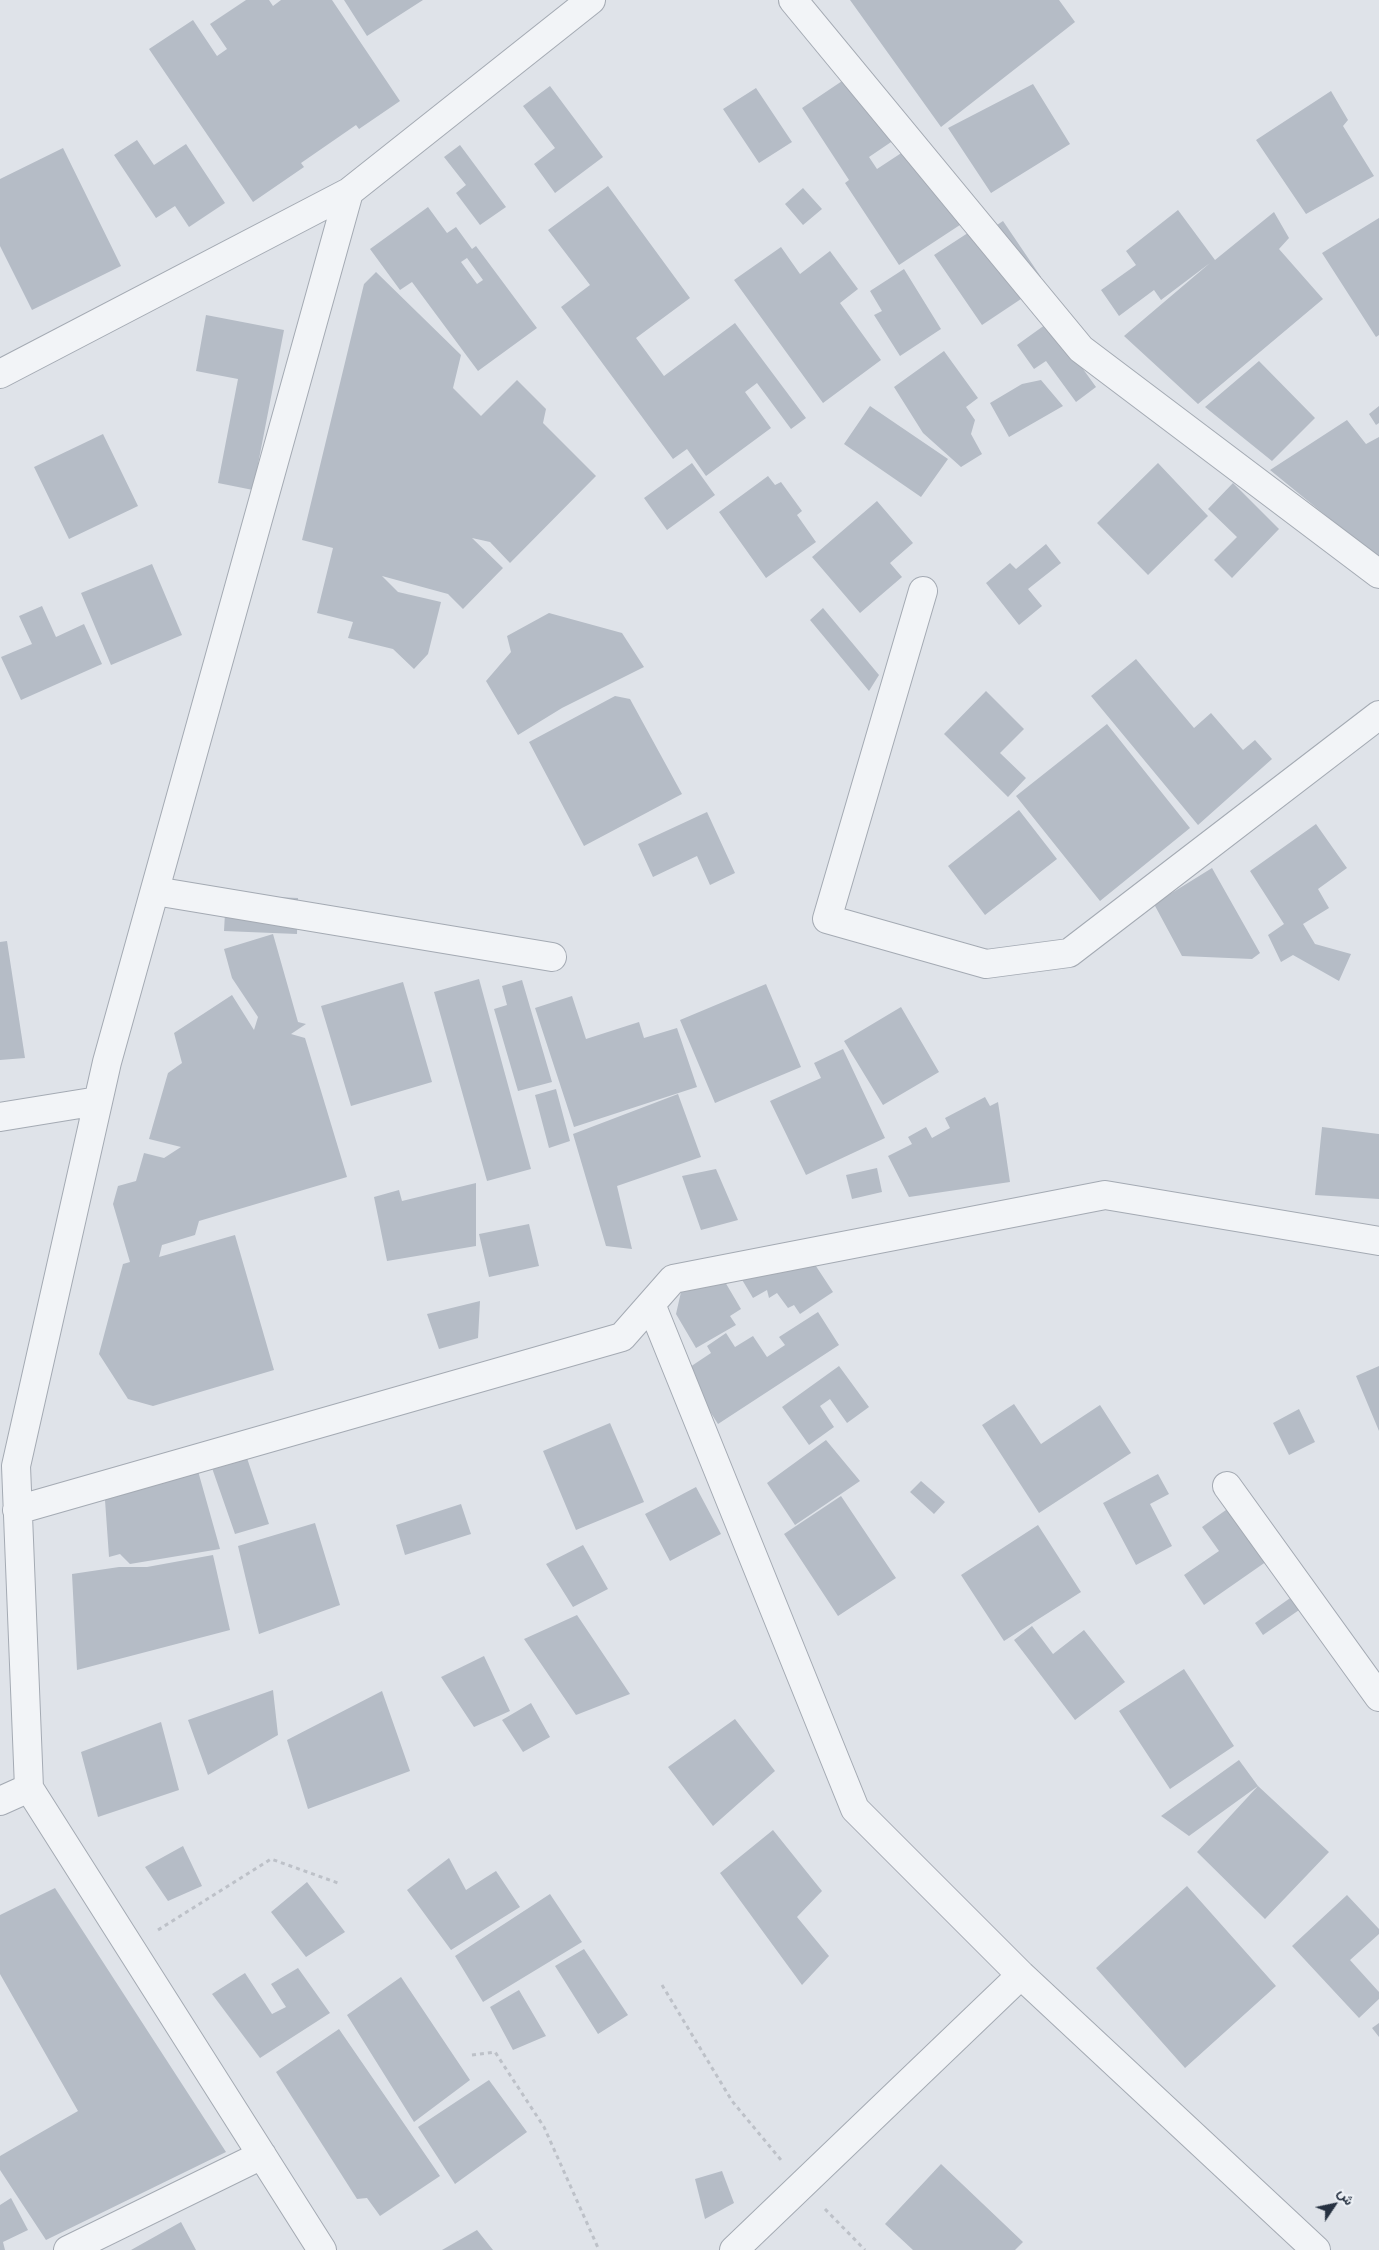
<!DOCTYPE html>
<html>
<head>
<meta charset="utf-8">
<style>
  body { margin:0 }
  #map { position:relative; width:1379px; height:2250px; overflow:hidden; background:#dfe3e9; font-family:"Open Sans",Vazirmatn,sans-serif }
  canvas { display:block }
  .north { position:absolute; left:1309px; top:2180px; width:50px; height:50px; -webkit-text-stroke:4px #eef2f7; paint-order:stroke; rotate:56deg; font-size:14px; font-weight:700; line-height:20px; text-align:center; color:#263141 }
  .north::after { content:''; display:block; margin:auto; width:18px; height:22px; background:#263141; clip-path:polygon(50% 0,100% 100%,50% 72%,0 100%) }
</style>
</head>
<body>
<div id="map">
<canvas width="1379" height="2250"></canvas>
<div class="north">ش</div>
</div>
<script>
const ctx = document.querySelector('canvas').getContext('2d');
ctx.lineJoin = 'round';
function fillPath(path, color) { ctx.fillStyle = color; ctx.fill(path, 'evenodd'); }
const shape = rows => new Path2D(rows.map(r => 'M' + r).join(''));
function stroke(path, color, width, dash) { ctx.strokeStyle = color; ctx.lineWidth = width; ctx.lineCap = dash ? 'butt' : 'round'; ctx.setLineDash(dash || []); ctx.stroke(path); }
fillPath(shape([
  [246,0,269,0,273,6,281,0,332,0,400,101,359,129,356,125,301,163,304,167,253,202,149,49,193,20,217,56,227,49,210,24],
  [344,0,423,0,367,36],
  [850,0,1059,0,1075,22,941,127],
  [854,73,897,138,869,157,877,169,915,144,966,221,899,265,845,183,849,180,802,108],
  [1033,84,1070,144,991,193,948,128],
  [550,86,603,157,555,193,534,164,555,148,523,106],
  [756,88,792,142,759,163,723,109],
  [1331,91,1348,120,1343,126,1374,176,1306,214,1256,140],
  [137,140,154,165,186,144,225,203,189,227,175,206,156,218,114,155],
  [460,145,506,207,480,225,456,193,466,185,444,157],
  [63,148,121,266,32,310,0,246,0,179],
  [608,186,690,298,636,338,664,376,735,323,806,418,791,429,757,383,745,392,771,428,706,476,687,449,673,459,561,307,590,285,548,230],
  [803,188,822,209,803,225,785,204],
  [428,207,447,233,456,227,472,249,476,246,537,328,478,371,412,282,400,290,370,249],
  [467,258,483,280,477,284,461,262],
  [1178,210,1215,260,1274,212,1289,238,1279,249,1323,299,1198,404,1124,336,1210,263,1161,300,1154,290,1119,316,1101,290,1136,265,1126,251],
  [1379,218,1379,335,1376,337,1322,253],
  [1003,221,1041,277,1020,291,1024,297,982,325,934,255,974,229,979,237],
  [781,247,800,274,830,251,858,289,840,303,881,360,823,403,734,280],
  [904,269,941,329,900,356,874,315,882,311,870,291],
  [376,272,461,355,453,388,481,416,517,380,546,409,543,423,596,476,510,563,490,542,472,538,503,568,463,609,448,594,382,576,398,592,441,602,428,654,414,669,393,649,348,638,353,622,317,613,333,548,302,540,364,284],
  [206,315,284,330,253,490,218,483,238,379,196,371],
  [1049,322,1096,387,1076,402,1046,361,1034,369,1017,345],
  [944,351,978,398,966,407,975,420,971,434,982,454,961,467,923,433,894,387],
  [1259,361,1315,418,1272,461,1205,407],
  [1041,380,1063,406,1009,437,990,403,1022,384],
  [870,406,948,459,921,497,844,444],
  [1379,406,1379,423,1376,425,1369,414],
  [1347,420,1366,444,1379,437,1379,559,1270,470],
  [103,434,138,506,69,539,34,467],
  [692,463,715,495,667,530,644,498],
  [1158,463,1208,516,1148,575,1097,523],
  [768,476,775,485,781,482,802,511,797,515,816,542,766,578,719,512],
  [1233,483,1279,529,1232,578,1214,560,1237,537,1208,509],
  [877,501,913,543,890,563,902,577,860,613,812,557],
  [1046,544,1061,563,1028,589,1042,606,1019,625,986,583,1010,563,1016,569],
  [152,564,182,635,111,665,81,593],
  [42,606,56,637,84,624,102,664,21,700,1,657,32,644,19,616],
  [823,608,879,675,869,691,810,620],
  [549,613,622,633,644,667,562,708,518,735,486,681,511,652,507,636],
  [1136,659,1194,728,1211,713,1243,750,1255,740,1272,759,1198,825,1091,696],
  [986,691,1024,729,1000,753,1026,778,1008,797,944,734],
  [615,696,630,699,682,794,584,846,529,742],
  [1107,724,1190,828,1100,901,1016,796],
  [1019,810,1057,859,985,915,948,866],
  [707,812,735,873,710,885,697,856,653,877,638,844],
  [1316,824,1347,868,1318,889,1329,908,1303,924,1315,944,1351,954,1339,981,1293,955,1281,962,1268,935,1284,924,1250,871],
  [1212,868,1260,953,1252,959,1182,956,1154,904],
  [226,895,298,898,297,934,224,931],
  [273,934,298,1022,306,1024,291,1034,305,1038,347,1177,199,1221,195,1235,162,1245,159,1257,235,1235,274,1370,153,1406,128,1399,99,1354,123,1264,130,1262,113,1204,118,1186,136,1181,144,1153,164,1158,181,1147,149,1139,168,1073,182,1063,174,1033,232,995,254,1030,258,1017,232,978,224,949],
  [7,941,25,1058,0,1060,0,942],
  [479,979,531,1169,487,1181,434,992],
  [522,980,552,1082,518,1091,494,1009,507,1005,502,986],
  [403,982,432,1082,351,1106,321,1006],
  [766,984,801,1067,715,1103,680,1020],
  [572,996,586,1039,639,1022,644,1038,677,1028,697,1087,574,1127,535,1008],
  [901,1007,939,1072,883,1105,844,1041],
  [843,1049,885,1138,806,1175,770,1101,821,1078,814,1063],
  [556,1089,570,1141,549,1148,535,1095],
  [678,1094,701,1157,617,1186,632,1249,606,1246,573,1134],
  [985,1097,990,1106,998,1102,1010,1182,909,1197,888,1156,912,1144,908,1137,926,1127,932,1138,950,1128,945,1118],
  [1322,1127,1379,1134,1379,1199,1315,1195],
  [877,1168,882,1192,852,1199,846,1175],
  [716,1169,738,1220,701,1230,682,1176],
  [476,1183,476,1246,387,1261,374,1197,399,1190,402,1201],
  [529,1224,539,1266,489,1277,479,1234],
  [810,1257,833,1292,800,1314,794,1305,788,1308,777,1293,769,1298,767,1290,753,1298,738,1273],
  [718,1270,741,1309,730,1316,736,1325,696,1348,676,1314,681,1292],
  [480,1301,478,1338,439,1349,427,1314],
  [818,1312,839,1345,718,1424,684,1371,711,1353,707,1346,726,1333,735,1347,753,1336,767,1357,785,1345,779,1337],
  [839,1366,869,1407,847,1423,830,1399,820,1406,834,1427,809,1445,782,1407],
  [1379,1366,1379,1431,1356,1376],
  [1014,1404,1041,1444,1100,1405,1131,1453,1039,1513,982,1425],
  [1299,1409,1315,1442,1289,1455,1273,1423],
  [610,1423,644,1502,576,1530,543,1451],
  [826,1440,860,1481,795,1525,767,1483],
  [247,1458,269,1524,235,1534,212,1468],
  [198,1471,220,1549,130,1564,120,1554,109,1557,105,1500],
  [1158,1474,1169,1494,1150,1504,1172,1546,1136,1565,1103,1503],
  [921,1481,945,1502,934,1514,910,1492],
  [696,1487,721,1534,670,1561,645,1514],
  [841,1496,896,1578,838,1616,784,1534],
  [461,1504,471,1534,405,1555,396,1525],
  [1233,1505,1270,1559,1204,1605,1184,1575,1219,1551,1202,1527],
  [315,1523,340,1605,259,1634,238,1546],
  [1038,1525,1081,1592,1004,1641,961,1575],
  [583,1545,608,1589,573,1607,546,1564],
  [213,1555,230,1630,77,1670,72,1574,119,1567,147,1567],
  [1293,1596,1302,1608,1263,1635,1255,1623],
  [577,1615,630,1694,576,1715,524,1639],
  [1032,1626,1053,1654,1084,1630,1125,1682,1075,1720,1014,1640],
  [484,1656,510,1711,474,1727,441,1677],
  [1184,1669,1234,1746,1170,1789,1119,1711],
  [273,1690,278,1735,208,1775,188,1720],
  [382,1691,410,1771,308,1809,287,1740],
  [531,1703,550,1737,523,1752,502,1720],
  [735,1719,775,1771,713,1826,668,1767],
  [161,1722,179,1790,98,1817,81,1752],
  [1239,1760,1258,1786,1189,1836,1161,1816],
  [1258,1786,1329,1852,1265,1919,1197,1852],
  [773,1830,822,1891,797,1917,829,1956,802,1985,720,1873],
  [183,1846,202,1886,168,1901,145,1867],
  [449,1858,466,1890,496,1871,520,1907,451,1950,407,1890],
  [307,1882,345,1932,306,1957,271,1912],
  [1187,1886,1276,1986,1185,2068,1096,1968],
  [55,1888,226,2152,46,2240,0,2170,0,2156,78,2111,0,1974,0,1915],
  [550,1894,582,1942,483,2002,455,1956],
  [1347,1895,1379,1929,1379,1934,1350,1960,1379,1992,1379,1999,1359,2018,1292,1946],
  [584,1949,628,2015,598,2034,555,1966],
  [298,1968,330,2013,260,2058,212,1994,245,1973,272,2014,286,2007,271,1984],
  [401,1977,470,2080,414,2122,347,2015],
  [519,1990,546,2036,513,2050,490,2007],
  [1379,2023,1379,2037,1372,2028],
  [339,2029,440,2176,380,2216,367,2198,357,2199,276,2072],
  [489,2080,527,2132,455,2184,418,2127],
  [941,2164,1023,2242,1015,2250,913,2250,885,2224],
  [722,2171,734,2203,705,2219,695,2179],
  [11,2198,28,2230,3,2242,5,2250,0,2250,0,2205],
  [181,2222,196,2250,131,2250],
  [477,2230,493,2250,442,2250]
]), '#b5bcc6');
const minor = shape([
  [793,0,1081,349,1379,574],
  [0,374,349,192],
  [923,591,827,919,986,964,1069,953,1379,715],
  [155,891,552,957],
  [0,1117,98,1101],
  [651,1304,855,1809,1021,1975,1316,2250],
  [1227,1486,1379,1697],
  [17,1510,622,1337,673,1279,1105,1195,1379,1241],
  [0,1801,29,1788],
  [68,2250,262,2155],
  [322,2250,29,1788,16,1466,107,1062,349,192,591,0],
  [734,2250,1021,1975]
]);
stroke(minor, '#a4aab3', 30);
stroke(shape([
  [158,1930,271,1859,338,1883],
  [662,1985,732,2101,781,2160],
  [472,2055,495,2052,544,2127,599,2250],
  [825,2209,865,2250]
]), '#bdc1c8', 3, [4, 4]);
stroke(minor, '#f2f4f7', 28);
</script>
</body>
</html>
